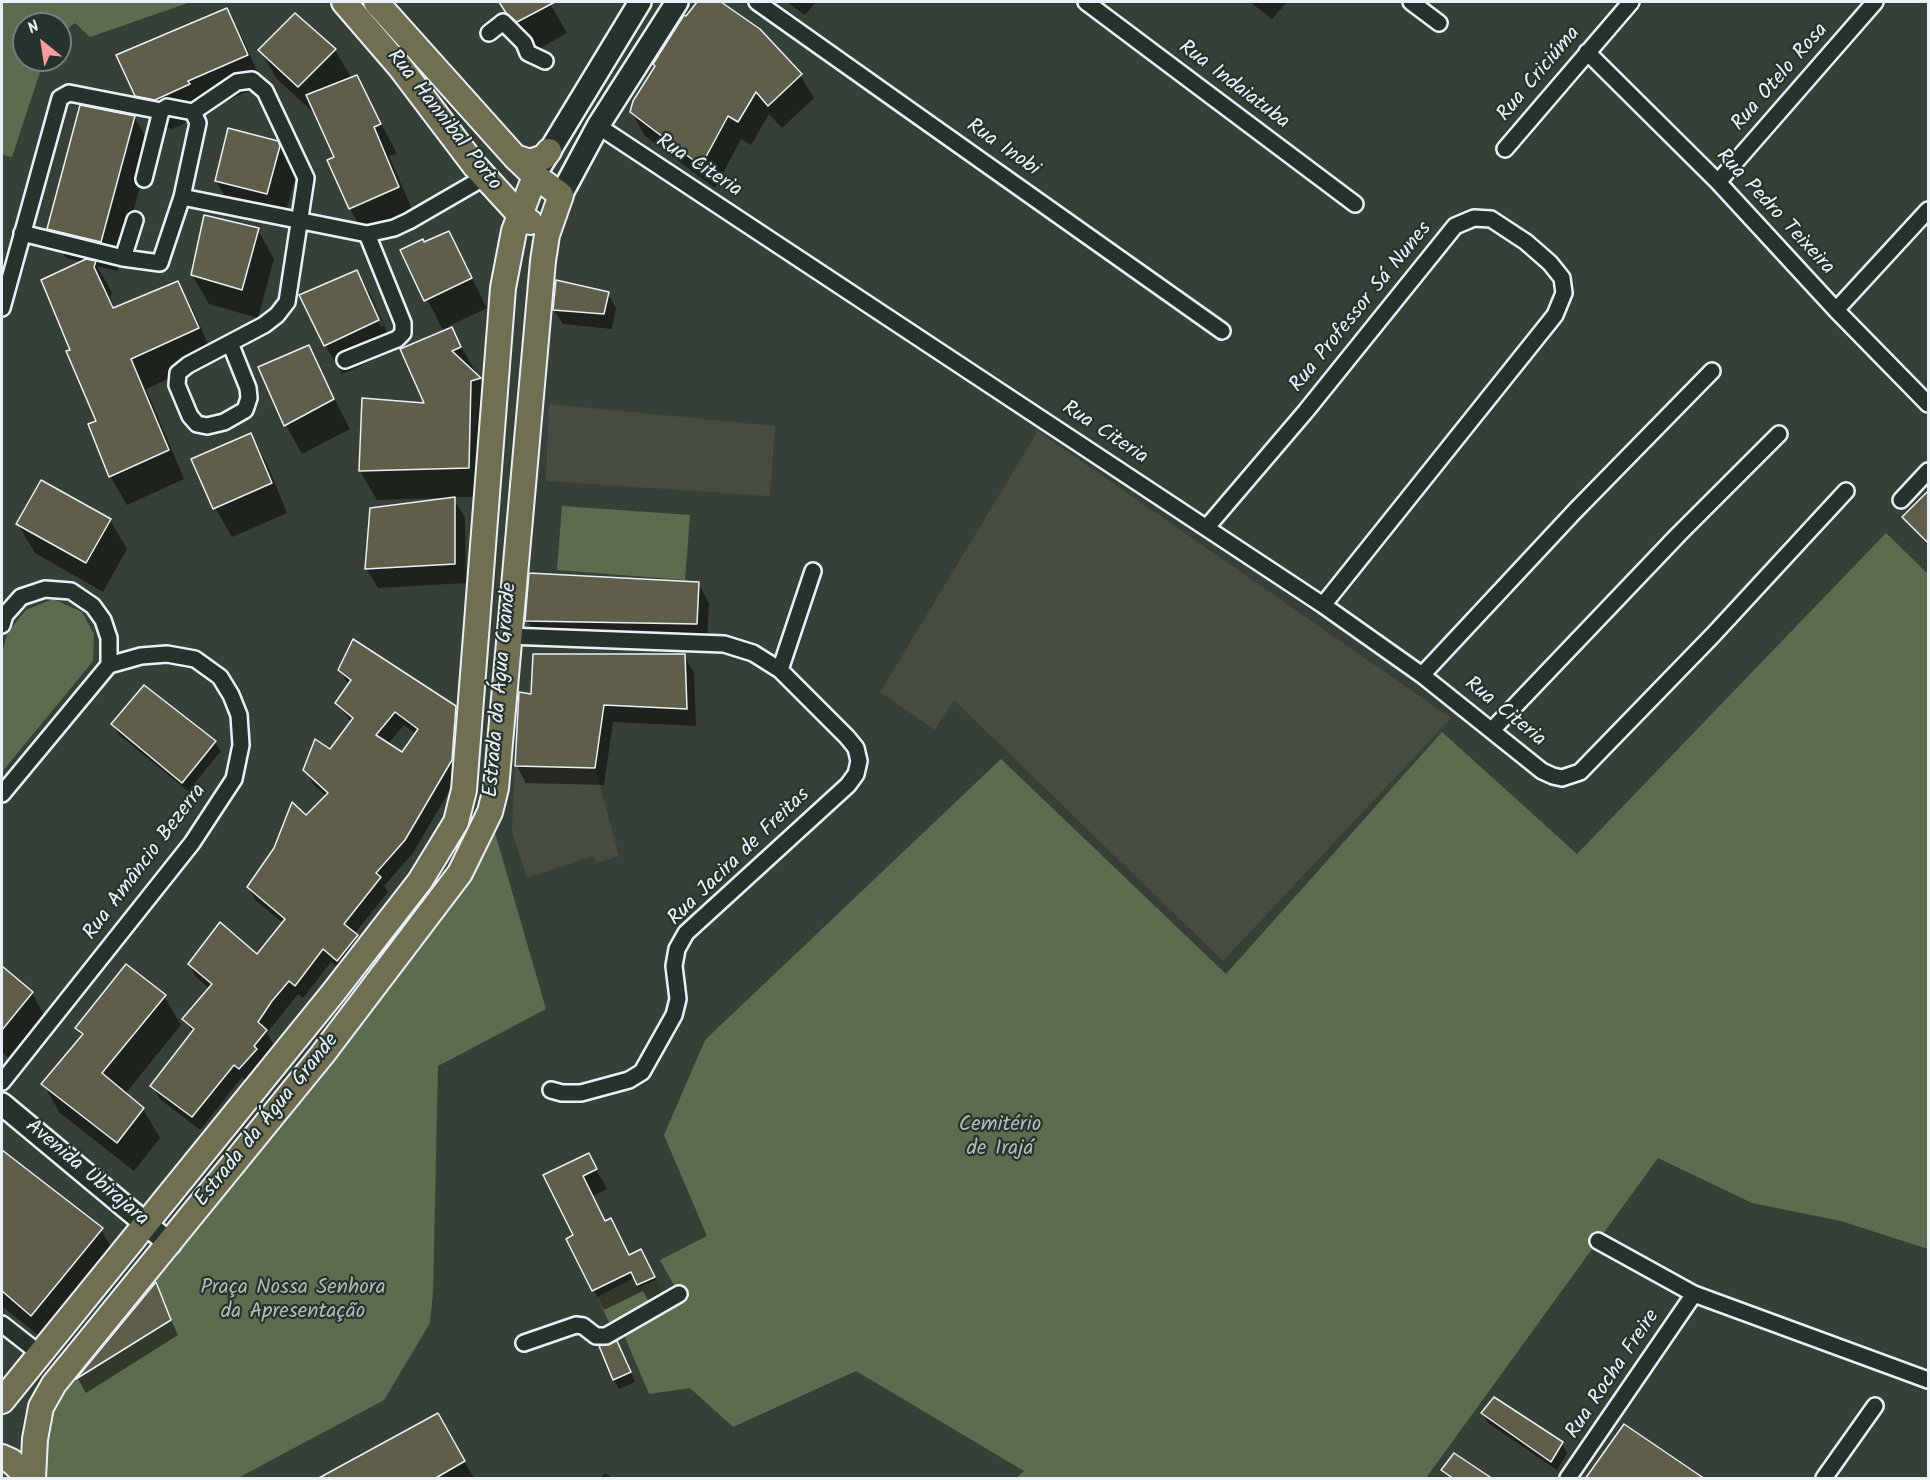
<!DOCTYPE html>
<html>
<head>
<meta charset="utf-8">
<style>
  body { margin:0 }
  #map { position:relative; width:1930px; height:1480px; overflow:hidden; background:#374036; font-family:Kalam,sans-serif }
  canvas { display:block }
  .frame { position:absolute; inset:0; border:3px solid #e8f1f8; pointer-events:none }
  .north { position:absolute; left:12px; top:12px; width:60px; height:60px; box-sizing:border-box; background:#26332d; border:2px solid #747f7e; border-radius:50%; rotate:330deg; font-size:16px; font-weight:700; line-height:24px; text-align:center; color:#e8f1f8 }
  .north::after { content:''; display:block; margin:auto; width:21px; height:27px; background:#ff9aa2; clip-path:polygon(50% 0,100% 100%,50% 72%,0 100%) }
</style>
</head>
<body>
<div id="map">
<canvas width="1930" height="1480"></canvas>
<div class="frame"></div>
<div class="north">N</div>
</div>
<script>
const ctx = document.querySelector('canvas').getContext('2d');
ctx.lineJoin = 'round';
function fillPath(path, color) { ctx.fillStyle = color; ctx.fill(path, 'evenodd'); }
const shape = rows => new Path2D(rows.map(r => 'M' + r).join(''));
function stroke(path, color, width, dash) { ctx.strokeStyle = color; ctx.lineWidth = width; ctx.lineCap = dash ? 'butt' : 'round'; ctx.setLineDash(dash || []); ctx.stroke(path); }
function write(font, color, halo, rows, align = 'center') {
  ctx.font = font + ' Kalam,sans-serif'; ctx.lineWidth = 4.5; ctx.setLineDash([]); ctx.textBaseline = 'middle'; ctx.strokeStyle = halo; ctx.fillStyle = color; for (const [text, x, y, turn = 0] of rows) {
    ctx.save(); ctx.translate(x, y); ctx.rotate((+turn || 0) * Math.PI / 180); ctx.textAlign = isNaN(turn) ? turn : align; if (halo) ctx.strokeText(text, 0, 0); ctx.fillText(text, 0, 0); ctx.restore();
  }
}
fillPath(shape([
  [549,404,775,426,770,496,546,481],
  [1038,431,1451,718,1223,961,954,700,935,730,880,692],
  [574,765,595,768,619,856,596,863,594,856,527,878,512,832,515,766,574,769]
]), '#464c40');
fillPath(shape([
  [2,2,191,2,90,37,75,23,60,33,60,24,24,24,24,60,44,60,12,157,2,155],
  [562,506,690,515,685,580,557,570],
  [1886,533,1928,574,1928,1249,1841,1221,1752,1203,1658,1158,1426,1478,1016,1478,1024,1471,856,1371,733,1427,690,1388,649,1394,622,1330,679,1294,660,1260,707,1236,664,1135,705,1040,1001,759,1226,974,1442,732,1577,854],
  [53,599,82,612,94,634,93,661,2,772,2,652,8,632,26,610],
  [491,819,546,1009,438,1066,433,1292,430,1323,384,1400,238,1478,46,1478,47,1402],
  [634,1278,637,1288,656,1280,665,1297,610,1324,597,1297]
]), '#5c6d4f');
fillPath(shape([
  [500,2,549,2,567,33,535,51,525,42],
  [699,2,718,2,759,31,800,75,814,98,782,128,769,114,751,145,741,139,715,188,645,136,631,112,686,18],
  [787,2,816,2,805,15],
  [1250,2,1287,2,1272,19],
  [226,9,243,39,263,85,204,110,205,113,173,129,154,125,137,95],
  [260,50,335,50,352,79,357,77,397,154,389,156,415,216,367,238,350,209,329,160,335,157,316,115,277,79],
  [134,117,151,146,117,271,97,266,112,292,110,297,115,309,178,283,194,312,214,358,146,389,184,479,127,505,110,476,90,425,98,421,72,351,83,262,66,258,49,229],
  [277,142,296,176,283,222,233,210,216,181],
  [258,230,274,259,258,318,209,304,192,275],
  [449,233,487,308,449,326,496,407,485,497,453,497,465,518,466,583,378,588,366,568,441,500,441,498,377,500,360,471,427,405,444,332,402,251],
  [357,271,373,300,395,350,342,374,325,345],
  [369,300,372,300,384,326,381,327],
  [608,294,616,308,612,329,563,324,554,310],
  [308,347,350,429,302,454,286,425],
  [250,435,267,464,287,513,232,537,215,508],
  [1928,493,1928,546,1904,517],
  [110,520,127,549,103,592,35,553,18,524],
  [698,583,709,603,707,643,538,640,527,620],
  [684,655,694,673,696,726,613,722,604,785,526,783,516,765,533,696],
  [339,670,455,707,463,721,459,774,413,853,384,886,388,892,354,934,364,950,345,973,331,962,303,998,298,994,267,1033,274,1045,261,1060,263,1063,247,1082,242,1077,200,1130,160,1099,152,1086,193,1033,184,1019,210,989,197,978,189,964,257,956,283,923,256,901,248,887,327,797,313,784,305,770,330,751,351,722,337,703,349,685],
  [404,725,416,734,402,754,387,745],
  [113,724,215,742,221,751,188,791,118,734],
  [2,968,32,993,48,1022,15,1064,2,1052],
  [164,996,181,1025,125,1094,143,1109,160,1138,134,1171,60,1113,43,1084,82,1037,77,1028],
  [2,1152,101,1230,118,1259,49,1344,2,1306],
  [588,1155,607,1189,593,1196,606,1222,610,1220,630,1256,651,1270,665,1297,650,1304,643,1291,604,1310,568,1240,575,1236,545,1176],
  [155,1284,178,1335,86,1393,78,1379],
  [622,1352,635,1382,619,1389,614,1380],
  [1482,1413,1562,1444,1567,1453,1557,1470,1488,1423],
  [437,1415,474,1478,321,1478],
  [605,1473,612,1478,600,1478]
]), '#0007');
const building = shape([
  [499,2,555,2,517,22,506,13,499,2],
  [697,2,721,2,760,29,802,74,768,106,756,92,738,122,728,116,701,166,630,112,633,101,655,66,653,64,684,15,686,16,697,2],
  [227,8,248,55,188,81,190,84,155,100,135,96,116,55,227,8],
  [295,13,336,49,298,87,258,50,295,13],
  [357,75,381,124,374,127,399,187,349,209,327,160,334,157,306,95,357,75],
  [80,105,135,116,101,242,47,229,80,105],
  [228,128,278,141,280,146,267,194,215,181,228,128],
  [204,215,259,228,242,290,191,275,204,215],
  [449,231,472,278,424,301,400,250,423,239,424,242,449,231],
  [86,259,96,261,94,267,113,308,178,281,199,328,131,359,169,450,109,477,88,424,96,421,66,351,70,350,41,280,86,259],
  [357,270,379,320,324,346,299,295,357,270],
  [556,280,609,292,604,314,553,310,556,280],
  [452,327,461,347,452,351,481,378,471,381,469,468,359,471,362,398,424,403,400,349,452,327],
  [309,345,334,399,284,426,258,367,309,345],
  [251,433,272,483,213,509,191,459,251,433],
  [41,480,111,519,86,563,16,524,41,480],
  [1929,490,1929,544,1902,517,1929,490],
  [455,497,455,564,365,569,370,508,455,497],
  [529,573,699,582,697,624,525,621,529,573],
  [353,639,456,706,452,760,405,840,376,873,381,877,344,924,358,935,337,961,323,949,295,986,289,981,272,1001,258,1022,267,1030,254,1046,257,1049,239,1069,234,1065,192,1117,150,1086,194,1029,182,1019,212,984,188,964,220,922,257,954,285,919,247,887,274,848,292,802,306,815,328,793,303,770,315,739,330,749,353,718,335,703,351,680,338,670,353,639],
  [395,712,418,729,402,752,376,735,395,712],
  [533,654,685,654,687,709,604,705,595,768,515,766,519,692,531,694,533,654],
  [144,685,216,741,182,783,111,724,144,685],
  [126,964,166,995,102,1073,144,1108,117,1143,41,1084,83,1034,75,1028,126,964],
  [2,966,33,992,2,1030,2,966],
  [2,1150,103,1228,31,1316,2,1291,2,1150],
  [589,1153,597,1169,583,1176,605,1221,611,1218,629,1255,641,1249,655,1277,637,1285,631,1272,592,1291,566,1239,573,1235,543,1175,589,1153],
  [156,1282,171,1320,76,1379,156,1282],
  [617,1341,631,1372,613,1380,599,1346,617,1341],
  [1494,1397,1563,1442,1551,1462,1481,1413,1494,1397],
  [438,1413,465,1461,434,1479,317,1479,438,1413],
  [1624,1424,1705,1479,1585,1479,1624,1424],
  [1454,1453,1493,1479,1454,1479,1441,1470,1454,1453]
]);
fillPath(building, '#5f5e4a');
stroke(building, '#e8f1f8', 1.5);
const street = shape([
  [757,2,1222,331],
  [1086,2,1355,204],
  [1411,2,1439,23],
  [489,33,503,22,524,43,528,53,545,61],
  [1587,52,1718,182,1836,310,1928,404],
  [598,126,1323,605,1422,675,1542,771,1553,776,1562,778,1580,772,1713,635,1846,491],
  [1505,149,1631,2],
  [144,179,161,111,167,107,193,112,237,82,252,80,265,91,306,178,287,302,277,315,264,325,188,365,178,373,177,385,190,416,197,424,207,426,224,422,245,410,249,398,248,388,230,343],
  [1718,182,1875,2],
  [182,197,367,234,394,228,409,221,485,177],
  [135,220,123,258,160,263,182,197,198,123,193,112],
  [22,233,123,258],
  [2,308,60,98,69,93,161,111],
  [1836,310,1928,210],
  [345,360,397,339,403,333,403,323,367,234],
  [1901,500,1928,471],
  [1207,527,1306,411,1455,226,1474,218,1491,219,1526,242,1550,263,1562,278,1564,293,1555,315,1323,605],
  [2,625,5,615,21,597,45,589,71,591,93,606,103,620,109,638,109,665],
  [507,636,724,644,753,653,780,670,847,737,856,748,859,761,856,774,848,785,686,933,677,949,674,966,678,999,674,1015,642,1072,629,1080,581,1093,562,1093,551,1090],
  [780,670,813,571],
  [1422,675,1575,511,1712,371],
  [1492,730,1679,534,1779,434],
  [2,794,109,665,141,656,167,654,195,659,220,677,231,695,239,715,241,745,234,779,192,843,2,1082],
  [1598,1241,1694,1294,1928,1380],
  [2,1324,39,1353],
  [524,1343,576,1325,583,1326,596,1336,606,1336,679,1294],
  [1568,1478,1694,1294],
  [1824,1478,1875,1406]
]);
const secondary = shape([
  [541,165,640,2],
  [561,195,598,126,677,2],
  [2,1104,170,1244]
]);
const primary = shape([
  [344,2,400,67,475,166,519,214,530,222],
  [515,157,530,162,544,157,549,151],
  [2,1401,333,993,420,881,456,822,464,790,503,288,514,231,535,176],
  [2,1457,11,1461,29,1478],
  [33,1478,35,1439,41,1407,54,1384,322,1055,460,873,490,812,496,788,543,261,547,235,561,195,535,176,515,157,376,2]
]);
stroke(street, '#e8f1f8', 20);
stroke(secondary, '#e8f1f8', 26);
stroke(primary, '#e8f1f8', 28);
stroke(street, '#26332d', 15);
stroke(secondary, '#26332d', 21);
stroke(primary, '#716f52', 24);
write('21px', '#e8f1f8', '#26332d', [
  ["Rua Criciúma",1540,75,-50],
  ["Rua Otelo Rosa",1781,78,-49],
  ["Rua Indaiatuba",1233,86,37],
  ["Rua Hannibal Porto",443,121,52],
  ["Rua Inobi",1002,149,35],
  ["Rua Citeria",698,167,33],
  ["Rua Pedro Teixeira",1774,213,47],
  ["Rua Professor Sá Nunes",1362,308,-51],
  ["Rua Citeria",1104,434,33],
  ["Estrada da Água Grande",502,690,-85],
  ["Rua Citeria",1504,713,39],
  ["Rua Jacira de Freitas",740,858,-44],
  ["Rua Amâncio Bezerra",146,863,-53],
  ["Estrada da Água Grande",268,1121,-51],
  ["Avenida Ubirajara",86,1174,40],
  ["Rua Rocha Freire",1614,1375,-56]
]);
write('21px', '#b0bcb4', '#26332d', [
  ["Cemitério",1000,1126],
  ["de Irajá",1000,1150],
  ["Praça Nossa Senhora",293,1289],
  ["da Apresentação",293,1313]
]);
</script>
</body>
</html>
